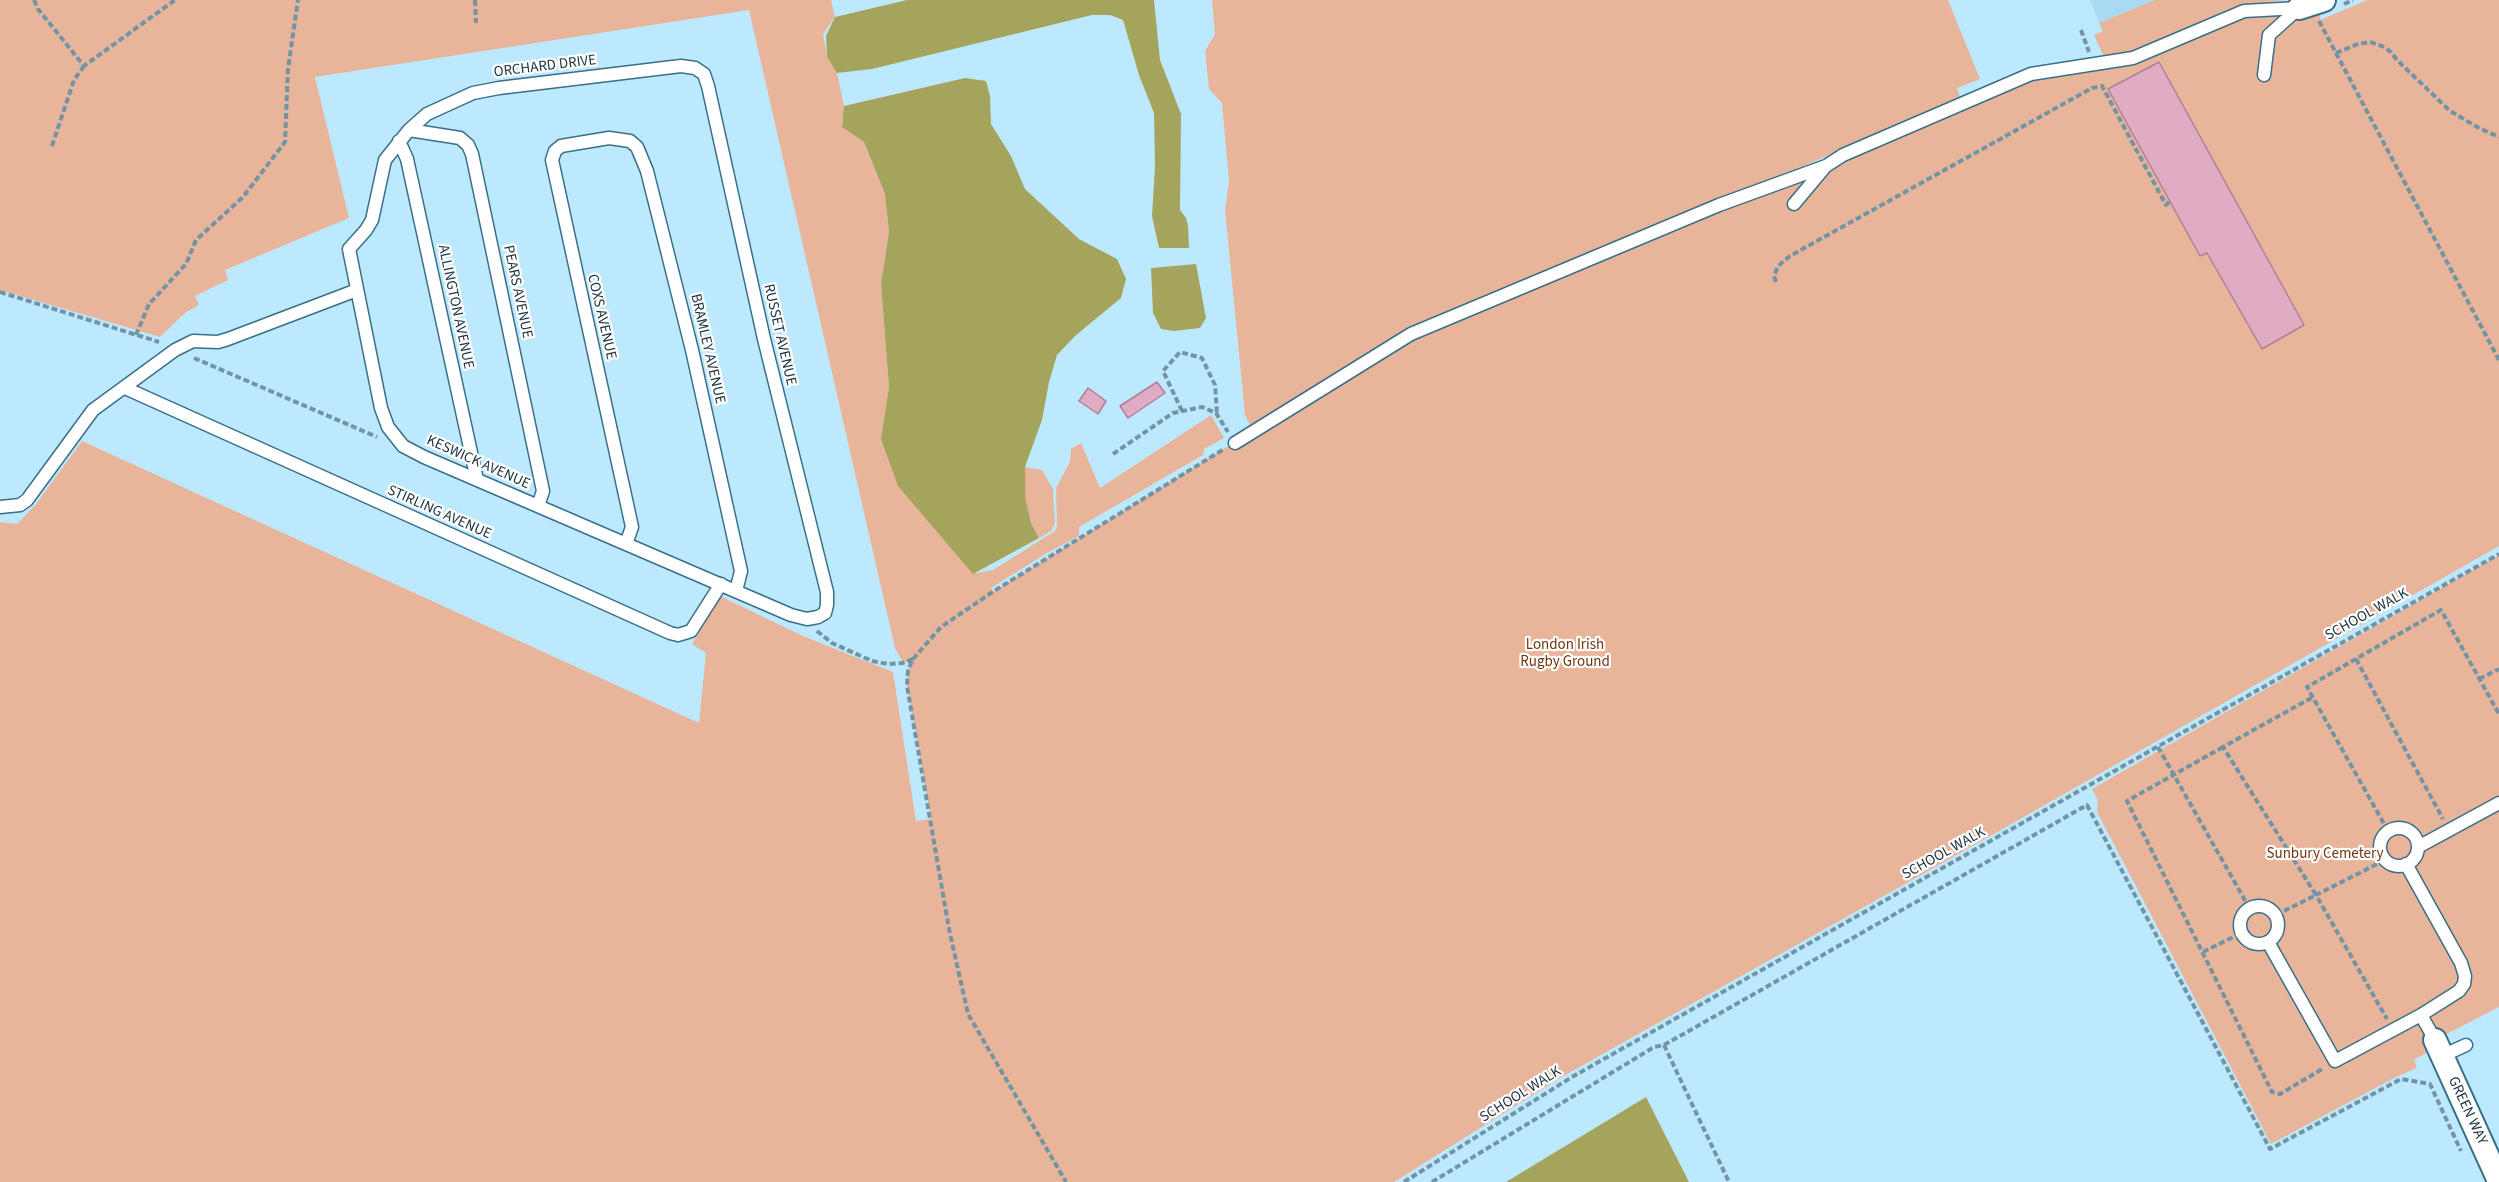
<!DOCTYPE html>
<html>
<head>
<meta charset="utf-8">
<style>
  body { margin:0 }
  canvas { display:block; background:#bde9ff }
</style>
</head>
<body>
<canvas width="2499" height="1182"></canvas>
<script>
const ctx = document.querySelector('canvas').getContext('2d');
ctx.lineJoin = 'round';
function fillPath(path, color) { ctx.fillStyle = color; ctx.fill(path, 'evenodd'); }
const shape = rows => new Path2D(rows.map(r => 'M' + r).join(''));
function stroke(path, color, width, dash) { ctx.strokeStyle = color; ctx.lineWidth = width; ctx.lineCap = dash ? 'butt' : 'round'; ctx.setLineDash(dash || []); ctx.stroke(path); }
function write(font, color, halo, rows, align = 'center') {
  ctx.font = font + ' "Source Sans 3",sans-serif'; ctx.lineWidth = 4.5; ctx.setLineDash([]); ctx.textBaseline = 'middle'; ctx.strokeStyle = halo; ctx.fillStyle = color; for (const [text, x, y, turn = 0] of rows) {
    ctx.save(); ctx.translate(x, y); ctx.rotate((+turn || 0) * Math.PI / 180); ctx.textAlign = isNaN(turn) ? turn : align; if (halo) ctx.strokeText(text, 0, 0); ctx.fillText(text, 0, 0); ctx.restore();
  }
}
fillPath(shape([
  [2090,0,2155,0,2099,23]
]), '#a8daf3');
fillPath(shape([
  [0,0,831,0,835,17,823,34,827,57,837,73,844,106,842,127,864,142,885,194,889,232,881,284,889,387,881,439,976,573,993,570,1055,531,1057,525,1056,488,1070,462,1071,449,1081,443,1100,488,1211,415,1224,438,1204,449,1203,455,1079,527,1079,536,1047,553,991,588,994,591,1349,371,1469,311,2031,74,2101,64,2244,11,2294,0,2322,1,2320,20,2367,0,2499,0,2499,546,2001,830,1560,1078,1394,1182,0,1182,0,522,17,524,36,504,82,441,699,723,706,653,692,644,720,596,803,636,893,672,916,821,931,819,907,686,908,670,913,660,903,663,895,648,749,10,315,77,349,218,225,270,228,280,195,296,199,305,185,313,160,337,0,290],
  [1212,0,1948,0,1980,79,1957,88,1961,100,1406,332,1250,425,1245,415,1225,210,1229,181,1222,103,1209,89,1205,51,1215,34],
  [2155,0,2284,0,2260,3,2135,54,2106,62,2094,35,2103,31,2099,23],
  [1025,467,1042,470,1053,489,1055,523,1051,531,1039,538,1031,523,1025,497],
  [2499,555,2499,1007,2435,1040,2428,1052,2414,1060,2417,1068,2396,1077,2271,1144,2097,812,2098,800,2092,789]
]), '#e8b59b');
fillPath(shape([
  [907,0,1154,0,1160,60,1181,114,1180,210,1186,218,1188,226,1189,248,1159,248,1152,216,1155,166,1154,113,1139,75,1123,20,1110,15,1092,15,872,69,837,73,827,57,826,36,835,17],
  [965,78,986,81,990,96,991,124,1011,156,1025,189,1079,239,1117,259,1126,279,1121,298,1075,336,1057,355,1049,382,1042,420,1025,467,1025,497,1031,523,1039,538,973,574,898,486,881,439,889,387,881,284,889,232,885,194,864,142,842,127,844,106],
  [1196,264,1206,318,1200,328,1174,331,1161,329,1153,313,1151,268],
  [1646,1097,1689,1182,1506,1182]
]), '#a4a45d');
const building = shape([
  [2159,62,2304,325,2262,349,2207,253,2200,256,2108,89,2159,62],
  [1157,382,1165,393,1128,418,1120,406,1157,382],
  [1088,388,1106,401,1098,414,1079,401,1088,388]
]);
fillPath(building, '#e0acc4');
stroke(building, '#b07f97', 1.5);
const lane = shape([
  [681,66,695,68,704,74,708,86,764,339,827,592,827,605,825,613,818,617,807,619,791,615,424,457,403,446,388,427,381,408,349,249,366,230,372,220,385,160,409,130,427,114,473,93,499,88,681,66],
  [2264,75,2269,35,2299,8],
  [409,130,460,138,468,145,472,154,543,491,538,506],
  [399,141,407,159,477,480],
  [1794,204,1825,167],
  [125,388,670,633,678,635,691,631,721,584],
  [1235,443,1411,334,1719,205,1826,166,1843,155,2031,74,2133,58,2244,11,2299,8],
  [0,507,20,505,27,500,93,410,175,350,193,341,218,342,228,339,357,290],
  [626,544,632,527,552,160,555,151,561,146,609,138,630,141,637,147,647,171,692,350,741,571,736,591],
  '2380 847a19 19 0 1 1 38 0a19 19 0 1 1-38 0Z',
  [2418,847,2499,803],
  '2240 925a19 19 0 1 1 38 0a19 19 0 1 1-38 0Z',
  [2268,942,2335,1061,2421,1015,2459,991,2464,984,2465,976,2461,963,2406,864],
  [2421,1015,2435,1040],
  [2442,1056,2466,1045]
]);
const street = shape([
  [2299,8,2324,0],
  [2435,1040,2499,1181]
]);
stroke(lane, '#396f87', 15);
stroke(street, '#396f87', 26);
stroke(shape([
  [34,0,38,9,84,66,175,0],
  [475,0,476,23],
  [2344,4,2353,0],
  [2319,21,2499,360],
  [2081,30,2089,52],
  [2336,53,2358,44,2370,42,2382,46,2391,52,2397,60,2450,111,2479,128,2499,137],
  [52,146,74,80,84,66],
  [1776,282,1774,276,1778,266,1790,256,2092,88,2102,86,2166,205,2170,201],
  [0,292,159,342],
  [136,335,149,304,186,264,196,240,243,197,285,142,288,69,298,0],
  [194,358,377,437],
  [1182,411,1163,371,1180,352,1202,358,1215,385,1217,414],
  [1113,454,1173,413,1202,407,1216,413,1228,432],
  [817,631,832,643,872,661,888,664,903,663,913,659,908,670,907,686,949,929,968,1014,1066,1182],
  [913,659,941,627,994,591,1224,449],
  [2356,659,2443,819],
  [2479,679,2499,669],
  [2158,747,2250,909],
  [2223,747,2127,801,2272,1092,2280,1094,2324,1068],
  [2388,831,2307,687,2441,610,2499,714],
  [2385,860,2316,895,2387,1019],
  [2276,915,2316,895,2223,747,2313,697],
  [2203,952,2241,933],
  [1664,1045,2087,805,2270,1149,2401,1079,2430,1084,2461,1151],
  [1404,1182,1572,1077,2499,554],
  [1432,1182,1654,1047,1664,1045,1729,1182]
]), '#7294a5', 4, [6, 3]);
stroke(lane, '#fff', 12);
stroke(street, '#fff', 22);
write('15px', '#203742', '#fff', [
  ["ORCHARD DRIVE",545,67,-7],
  ["PEARS AVENUE",517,292,78],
  ["ALLINGTON AVENUE",455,307,78],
  ["COXS AVENUE",601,317,77],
  ["RUSSET AVENUE",779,335,77],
  ["BRAMLEY AVENUE",707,349,77],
  ["KESWICK AVENUE",478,463,24],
  ["STIRLING AVENUE",439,513,24],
  ["SCHOOL WALK",2367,615,-29],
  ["SCHOOL WALK",1944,854,-29],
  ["SCHOOL WALK",1521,1095,-32],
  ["GREEN WAY",2467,1111,65]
]);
write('15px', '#71340e', '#fff', [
  ["London Irish",1565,646],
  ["Rugby Ground",1565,663],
  ["Sunbury Cemetery",2325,855]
]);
</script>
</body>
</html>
